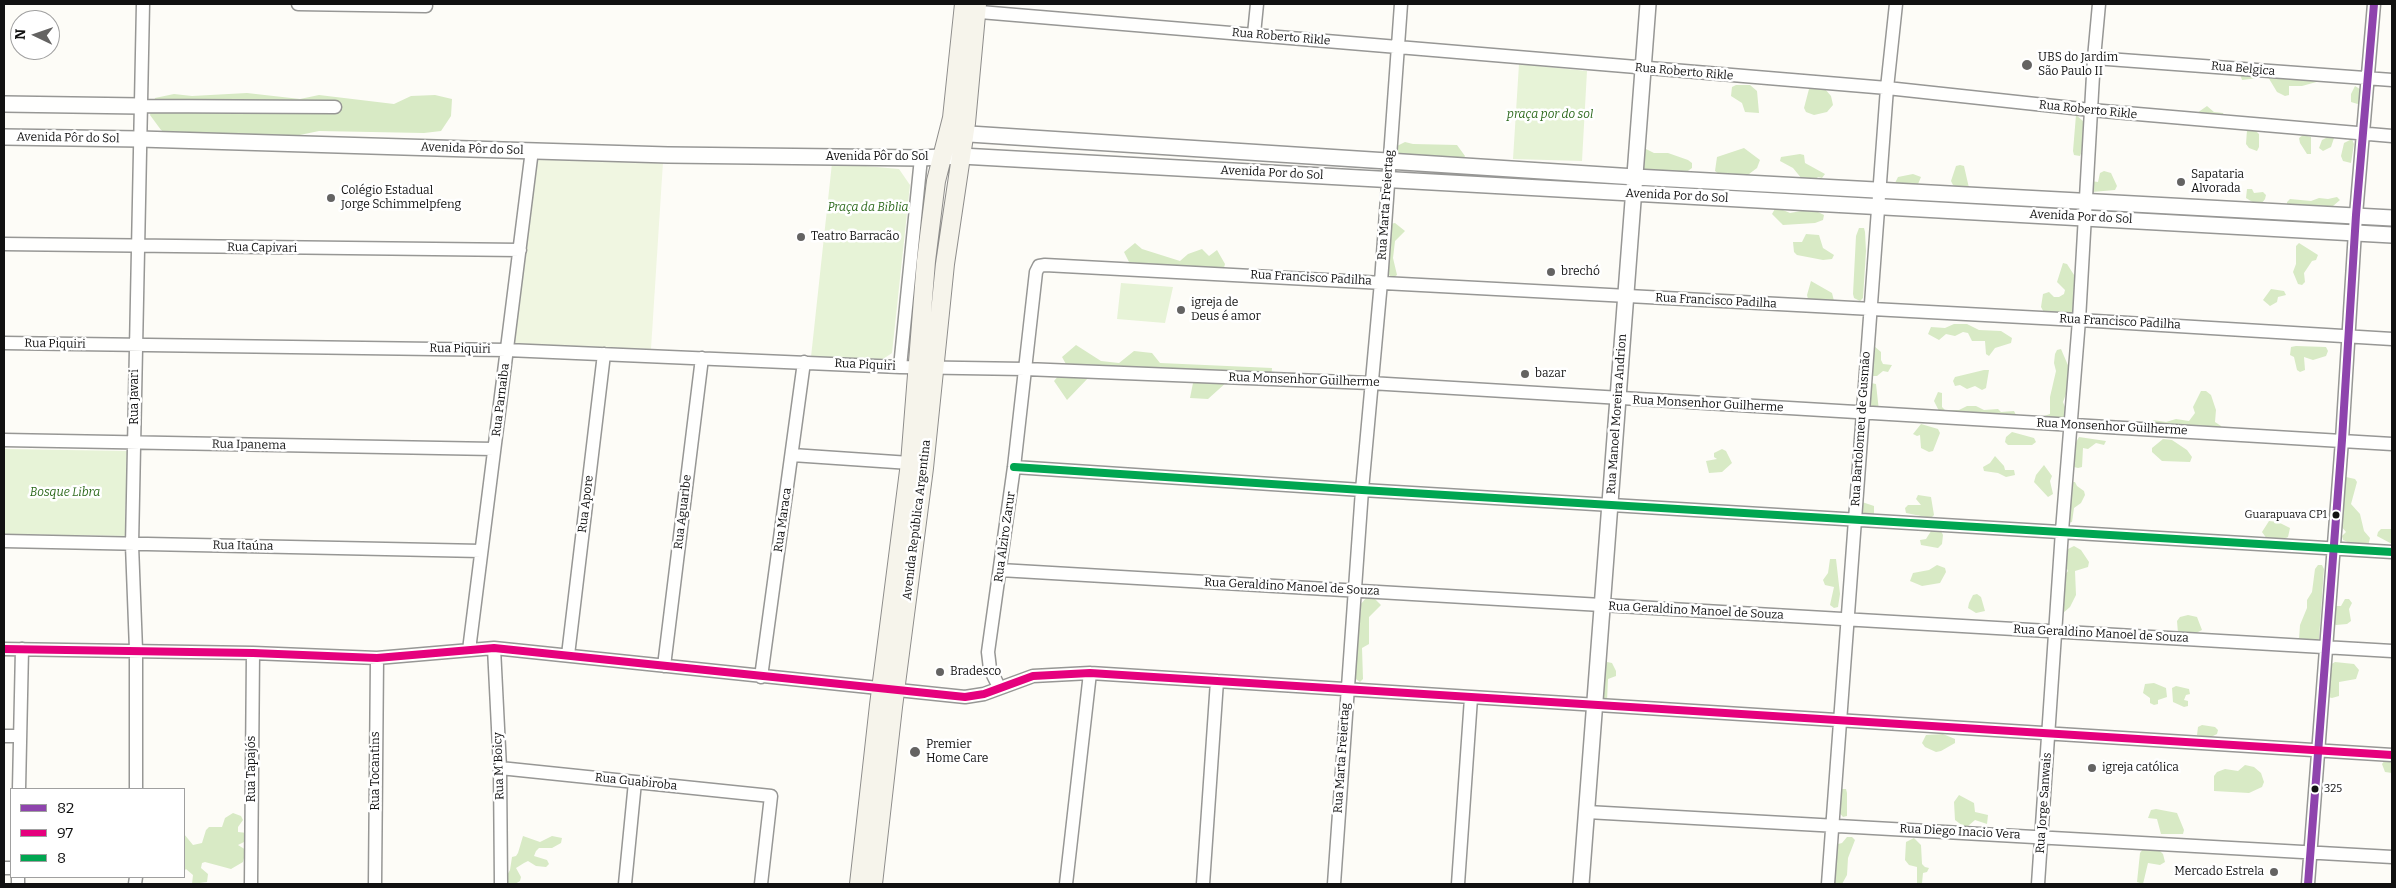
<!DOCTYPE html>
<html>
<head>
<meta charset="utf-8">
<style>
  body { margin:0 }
  #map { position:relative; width:2396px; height:888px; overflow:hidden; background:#fdfcf7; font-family:Bitter,serif }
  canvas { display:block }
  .frame { position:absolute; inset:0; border:5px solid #111; pointer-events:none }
  .legend { position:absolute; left:10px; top:788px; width:175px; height:90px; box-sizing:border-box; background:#fff; border:1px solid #a0a0a0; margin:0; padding:6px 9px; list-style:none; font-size:15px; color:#111 }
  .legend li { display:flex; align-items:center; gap:10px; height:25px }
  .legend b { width:25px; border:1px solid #a0a0a0 }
  .north { position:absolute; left:10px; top:10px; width:50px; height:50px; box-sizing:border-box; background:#fff; border:1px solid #a0a0a0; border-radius:50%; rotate:273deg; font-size:14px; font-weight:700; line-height:20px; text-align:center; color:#111 }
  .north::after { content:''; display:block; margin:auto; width:18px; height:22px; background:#646362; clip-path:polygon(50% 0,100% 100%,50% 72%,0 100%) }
</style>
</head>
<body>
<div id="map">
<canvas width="2396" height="888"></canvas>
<div class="frame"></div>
<ul class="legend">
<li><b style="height:6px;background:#8e44ad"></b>82</li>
<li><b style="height:6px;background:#e5007d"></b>97</li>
<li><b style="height:6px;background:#00a651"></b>8</li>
</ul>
<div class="north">N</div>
</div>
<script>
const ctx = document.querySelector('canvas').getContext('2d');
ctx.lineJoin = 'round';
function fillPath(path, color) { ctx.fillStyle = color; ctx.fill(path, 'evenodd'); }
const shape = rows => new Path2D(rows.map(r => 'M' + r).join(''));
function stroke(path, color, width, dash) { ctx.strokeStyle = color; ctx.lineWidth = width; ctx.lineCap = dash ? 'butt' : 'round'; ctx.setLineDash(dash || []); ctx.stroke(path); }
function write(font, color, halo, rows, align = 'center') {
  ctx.font = font + ' Bitter,serif'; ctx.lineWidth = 5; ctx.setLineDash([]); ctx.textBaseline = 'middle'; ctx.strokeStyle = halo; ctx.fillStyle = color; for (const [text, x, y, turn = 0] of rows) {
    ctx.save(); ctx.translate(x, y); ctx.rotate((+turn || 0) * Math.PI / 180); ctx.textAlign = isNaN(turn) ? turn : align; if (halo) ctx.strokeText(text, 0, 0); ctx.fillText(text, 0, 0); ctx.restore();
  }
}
fillPath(shape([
  [1519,64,1587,71,1582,161,1513,159],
  [832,163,899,169,910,185,892,353,883,359,811,357],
  [1121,283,1173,287,1165,323,1117,319],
  [4,449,127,451,125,536,4,534]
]), '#e7f3d7');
fillPath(shape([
  [2240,74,2320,81,2302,86,2289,86,2289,95,2285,96,2277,92,2268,77,2242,80],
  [1736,85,1750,85,1757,91,1759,113,1745,112,1742,103,1731,96,1732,87],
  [1813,86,1825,89,1831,96,1833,105,1827,112,1814,115,1806,112,1804,108,1809,89],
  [2355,86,2363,91,2361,105,2351,102,2351,94],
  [247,93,300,99,319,95,394,104,411,96,435,95,452,99,451,116,441,131,424,133,319,131,266,142,176,140,161,130,150,115,155,98,174,94,192,96],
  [2207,106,2214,112,2223,113,2224,118,2197,113],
  [2076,115,2083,121,2083,148,2080,156,2074,155,2073,151],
  [2253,128,2259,134,2259,147,2257,151,2249,148,2246,144,2247,130],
  [2303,135,2311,137,2311,154,2307,154,2300,143,2299,138],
  [2330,136,2334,138,2331,147,2323,151,2319,148,2322,140],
  [2352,139,2354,144,2351,163,2343,161,2341,156,2344,143],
  [1405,142,1413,144,1457,145,1465,156,1463,160,1415,155,1402,157,1396,151,1397,146],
  [1642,147,1654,153,1668,153,1688,160,1692,163,1692,168,1685,173,1668,171,1655,174,1643,172],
  [1744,148,1760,160,1757,168,1745,177,1719,174,1715,171,1717,157],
  [1800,154,1804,155,1805,163,1825,174,1822,178,1818,177,1815,180,1802,179,1793,168,1780,161,1781,157],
  [1960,165,1964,166,1969,188,1961,189,1953,185,1951,181,1956,166],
  [2104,171,2111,173,2117,186,2115,190,2092,192,2091,181,2098,182,2100,173],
  [1913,174,1921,177,1918,184,1915,187,1894,185,1898,177],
  [2247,189,2252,189,2254,193,2263,192,2266,195,2265,199,2262,203,2254,203,2246,198],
  [2337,197,2340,200,2333,206,2287,206,2287,202,2290,199,2311,201,2319,198,2328,199],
  [1776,207,1790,213,1812,209,1824,215,1823,220,1815,223,1783,225,1772,214],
  [1395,223,1405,231,1395,241,1393,258,1397,275,1393,278,1386,273,1390,224],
  [1859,228,1864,228,1865,232,1866,251,1863,298,1860,301,1854,298,1853,294,1856,236],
  [1806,234,1819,235,1823,248,1834,255,1832,259,1823,260,1797,255,1794,252,1793,242,1802,242],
  [1135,243,1142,249,1180,261,1188,254,1202,249,1209,256,1217,250,1225,264,1222,275,1139,270,1129,262,1124,252],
  [2299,243,2318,255,2316,260,2312,261,2304,273,2305,282,2302,285,2298,284,2293,272,2296,264,2296,246],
  [2063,263,2067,264,2076,278,2077,314,2046,316,2041,307,2043,294,2049,292,2054,297,2059,297,2064,294,2065,290,2057,282],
  [1811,281,1832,293,1834,301,1812,302,1808,299,1807,295],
  [2271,289,2284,291,2286,295,2278,297,2277,302,2270,306,2263,300],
  [1954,324,1967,324,1979,330,2001,331,2012,338,2011,343,1995,348,1989,356,1986,354,1985,341,1972,341,1968,333,1963,332,1955,336,1946,334,1939,340,1928,334,1931,327,1945,328],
  [1076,345,1101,361,1119,363,1134,351,1152,353,1160,363,1272,368,1271,385,1228,381,1208,399,1190,398,1193,383,1149,377,1090,376,1067,400,1054,381,1067,366,1062,357],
  [1874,346,1881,352,1881,360,1883,364,1892,365,1888,372,1883,371,1877,376,1870,376],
  [2296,346,2326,347,2328,351,2326,356,2313,360,2304,357,2305,370,2300,372,2297,370,2294,357,2290,355,2291,347],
  [2061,349,2070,370,2070,383,2063,402,2066,410,2065,419,2044,420,2044,416,2050,414,2050,397,2056,371,2054,363,2055,354,2057,350],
  [1984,370,1989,370,1986,388,1982,390,1975,386,1967,389,1960,385,1955,386,1953,381,1955,377],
  [1871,383,1876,384,1879,411,1867,408],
  [2201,391,2206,391,2211,395,2216,410,2215,422,2221,426,2222,429,2150,425,2153,420,2166,422,2176,419,2189,421,2195,413,2193,407],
  [1938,392,1942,393,1942,407,1945,410,1959,410,1967,406,1976,406,1984,410,1998,409,2001,412,2014,411,2016,415,1940,413,1934,401],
  [1921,424,1938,429,1940,433,1933,451,1929,452,1921,448,1920,435,1917,436,1913,434],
  [2012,432,2034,438,2036,442,2032,445,2008,445,2005,442,2006,437],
  [2079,437,2106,441,2104,445,2096,443,2088,449,2083,448,2082,467,2078,468,2070,466,2075,444],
  [2163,439,2172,440,2187,450,2192,457,2190,462,2162,461,2152,452,2152,448],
  [1722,449,1726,451,1732,463,1722,472,1709,473,1706,461,1717,459,1714,457,1714,453],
  [1995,456,2004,466,2005,470,2014,470,2015,475,2006,477,1998,473,1984,471,1983,467,1990,463],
  [2044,465,2052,476,2050,481,2053,494,2048,497,2034,482,2036,475],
  [2346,477,2355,479,2357,482,2351,504,2360,514,2364,531,2370,538,2368,546,2355,545,2343,540,2342,536,2346,532,2340,525,2342,480],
  [2070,482,2075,482,2077,486,2084,491,2085,495,2081,503,2074,508,2072,522,2068,523],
  [1918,495,1931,497,1934,515,1931,518,1906,513,1905,508,1908,505,1921,505,1916,499],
  [1862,502,1874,506,1874,515,1861,514],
  [2269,521,2278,522,2290,528,2288,537,2284,539,2267,539,2262,532],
  [1933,528,1941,531,1943,535,1942,544,1938,548,1921,545,1920,540,1926,539],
  [2381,529,2392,529,2392,544,2377,536,2378,532],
  [2074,546,2081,550,2089,562,2088,567,2075,571,2076,595,2070,607,2063,613,2058,608,2063,577,2068,571,2064,563,2066,550],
  [1830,559,1836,559,1840,594,1838,607,1834,608,1830,605,1834,587,1825,585,1823,580,1828,573],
  [1937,565,1945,568,1946,572,1940,583,1922,586,1910,581,1913,573,1929,570],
  [2318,565,2322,565,2324,569,2319,639,2315,641,2299,639,2300,625,2307,608,2307,600,2312,592,2315,569],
  [1977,594,1981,597,1985,611,1976,613,1968,608,1969,603,1973,595],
  [1366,598,1375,599,1381,605,1369,617,1369,644,1362,648,1363,679,1360,682,1353,677,1360,605],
  [2345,599,2349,599,2352,603,2349,609,2351,621,2347,624,2336,625,2331,622,2335,606,2341,606],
  [2188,615,2197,617,2202,630,2194,634,2178,633,2177,621,2180,617],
  [1607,662,1612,663,1616,671,1616,676,1608,679,1607,701,1603,703,1599,695,1603,664],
  [2335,662,2354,664,2359,670,2356,679,2339,682,2339,696,2332,698,2328,697,2330,665],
  [2154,683,2166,688,2167,697,2158,700,2158,704,2154,705,2150,703,2150,698,2143,693,2145,684],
  [2176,686,2189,689,2190,694,2186,695,2184,700,2188,701,2188,706,2184,707,2173,702,2172,688],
  [2202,725,2215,727,2218,730,2217,734,2209,738,2197,735,2198,727],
  [1943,734,1955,739,1955,743,1941,751,1936,752,1925,747,1922,743,1926,735],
  [2385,760,2392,763,2392,773,2385,772,2382,764],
  [2245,765,2254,767,2261,773,2264,782,2262,787,2249,793,2214,791,2214,776,2217,772,2225,769,2238,771],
  [1837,789,1846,789,1847,793,1847,816,1843,817,1837,810],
  [1959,795,1974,803,1975,812,1988,815,1987,824,1975,820,1968,826,1963,826,1955,820,1954,802],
  [2156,809,2177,813,2184,830,2183,834,2161,834,2157,819,2148,818,2151,810],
  [233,813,241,816,243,820,238,827,238,832,247,833,246,841,238,845,246,850,243,862,231,869,205,862,202,863,201,868,208,874,207,882,192,884,193,875,186,869,184,871,184,834,193,845,202,843,206,830,209,827,222,827,225,818],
  [523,836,540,842,552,836,562,838,561,843,552,848,539,848,536,851,534,856,547,860,549,864,546,867,536,866,528,861,524,863,516,868,521,877,520,881,515,884,502,884,510,870,512,857,516,856,518,853],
  [1847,837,1852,837,1855,840,1848,858,1847,875,1842,884,1832,884,1834,845,1842,843],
  [1914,838,1921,845,1922,864,1925,867,1929,868,1927,872,1923,873,1922,883,1917,883,1917,867,1909,865,1905,860,1906,842],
  [2156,847,2163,854,2165,862,2160,865,2148,863,2143,884,2137,882,2140,853,2143,849]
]), '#d8eac5');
fillPath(shape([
  [536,159,663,162,651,349,512,344]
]), '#f0f6e1');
const minor = shape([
  [298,4,426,6],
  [968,11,1887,88,2091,110,2392,136],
  [1254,34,1257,4],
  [2094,58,2392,80],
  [140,106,335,107],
  [4,244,520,250],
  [4,343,507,350,900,367,1025,369,1370,383,2392,444],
  [900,367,921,158],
  [4,440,494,449],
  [792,455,910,463],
  [1014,467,1362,490,2392,552],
  [4,541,481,551],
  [1000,570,2392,651],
  [494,648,500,768,501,884],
  [4,649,253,653,377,658,494,648,965,697,984,694,1033,676,1090,673,2392,755],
  [469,650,532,150],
  [568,655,604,354],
  [664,666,702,358],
  [761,677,804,362],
  [999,687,990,669,988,652,1014,467,1036,272,1039,266,1045,265,2079,320,2392,339],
  [4,736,20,736],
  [500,768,771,796,761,884],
  [19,789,22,649],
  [136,789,136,650,132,545,143,4],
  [1587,812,2392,857],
  [4,868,11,868],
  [18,884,18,877],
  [135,884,136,877],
  [251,884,253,653],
  [375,884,377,658],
  [625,884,635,782],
  [1066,884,1090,673],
  [1203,884,1217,681],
  [1334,884,1362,490,1381,282,1401,4],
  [1458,884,1471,698],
  [1828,884,1887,88,1896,4],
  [2038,884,2062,531,2079,320,2094,58,2099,4],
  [2308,884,2342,440,2356,215,2374,4]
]);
const tertiary = shape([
  [4,104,140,106],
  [954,133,1635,177,2392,218],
  [4,137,140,139,668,155,921,158,961,156,2392,235],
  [1581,884,1648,4]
]);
const secondary = shape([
  [859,884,879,705,910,463,926,261,936,181,952,118,964,4],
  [873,884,893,707,924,468,945,264,966,123,977,4]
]);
stroke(minor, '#979795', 15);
stroke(tertiary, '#979795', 18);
stroke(secondary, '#8e8d8b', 20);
stroke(minor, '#fffffe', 12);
stroke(tertiary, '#fffffe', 15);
stroke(secondary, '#f6f4eb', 18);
stroke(shape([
  [2308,884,2342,440,2356,215,2374,4]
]), '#8e44ad', 8);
stroke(shape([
  [4,649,253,653,377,658,494,648,965,697,984,694,1033,676,1090,673,2392,755]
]), '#e5007d', 8);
stroke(shape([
  [1014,467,1362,490,2392,552]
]), '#00a651', 8);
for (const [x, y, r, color] of [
  [2027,65,6,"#646362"],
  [2181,182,5,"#646362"],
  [331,198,5,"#646362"],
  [801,237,5,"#646362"],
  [1551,272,5,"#646362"],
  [1181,310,5,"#646362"],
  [1525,374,5,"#646362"],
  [2336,515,4.5,"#111"],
  [940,672,5,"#646362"],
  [915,752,6,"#646362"],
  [2092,768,5,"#646362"],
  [2315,789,4.5,"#111"],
  [2274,872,5,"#646362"]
]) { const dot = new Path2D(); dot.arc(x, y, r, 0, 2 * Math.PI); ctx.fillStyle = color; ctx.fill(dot); stroke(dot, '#fff', 2); }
write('11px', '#111', '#fff', [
  ["Guarapuava CP1",2327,515],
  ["325",2324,789,"left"]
], 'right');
write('12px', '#111', '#fff', [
  ["Rua Roberto Rikle",1281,37,5],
  ["Rua Belgica",2243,69,5],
  ["Rua Roberto Rikle",1684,72,5],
  ["Rua Roberto Rikle",2088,110,6],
  ["Avenida Pôr do Sol",68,138,1],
  ["Avenida Pôr do Sol",472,149,2],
  ["Avenida Pôr do Sol",877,157],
  ["Avenida Por do Sol",1272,173,3],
  ["Avenida Por do Sol",1677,196,3],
  ["Rua Marta Freiertag",1386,205,-86],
  ["Avenida Por do Sol",2081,217,3],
  ["Rua Capivari",262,248,1],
  ["Rua Francisco Padilha",1311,278,3],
  ["Rua Francisco Padilha",1716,301,3],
  ["Rua Francisco Padilha",2120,322,3],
  ["Rua Piquiri",55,344,1],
  ["Rua Piquiri",460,349,1],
  ["Rua Piquiri",865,365,3],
  ["Rua Monsenhor Guilherme",1304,380,2],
  ["Rua Javari",135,397,-90],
  ["Rua Parnaiba",501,400,-83],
  ["Rua Monsenhor Guilherme",1708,404,3],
  ["Rua Manoel Moreira Andrion",1617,414,-86],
  ["Rua Monsenhor Guilherme",2112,427,3],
  ["Rua Bartolomeu de Gusmão",1861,429,-86],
  ["Rua Ipanema",249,445,1],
  ["Rua Apore",586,504,-83],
  ["Rua Aguaribe",683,512,-83],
  ["Rua Maraca",783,520,-82],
  ["Avenida República Argentina",917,520,-83],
  ["Rua Alziro Zarur",1005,537,-82],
  ["Rua Itaúna",243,546,1],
  ["Rua Geraldino Manoel de Souza",1292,587,3],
  ["Rua Geraldino Manoel de Souza",1696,611,3],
  ["Rua Geraldino Manoel de Souza",2101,634,3],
  ["Rua Marta Freiertag",1342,758,-86],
  ["Rua M'Boicy",499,766,-92],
  ["Rua Tapajós",252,769,-90],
  ["Rua Tocantins",376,771,-90],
  ["Rua Guabiroba",636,782,6],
  ["Rua Jorge Sanwais",2044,803,-86],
  ["Rua Diego Inacio Vera",1960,832,3]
]);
write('12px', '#111', '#fff', [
  ["UBS do Jardim",2038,58],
  ["São Paulo II",2038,72],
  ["Sapataria",2191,175],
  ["Alvorada",2191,189],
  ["Colégio Estadual",341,191],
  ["Jorge Schimmelpfeng",341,205],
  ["Teatro Barracão",811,237],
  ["brechó",1561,272],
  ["igreja de",1191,303],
  ["Deus é amor",1191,317],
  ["bazar",1535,374],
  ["Bradesco",950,672],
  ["Premier",926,745],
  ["Home Care",926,759],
  ["igreja católica",2102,768],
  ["Mercado Estrela",2264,872,"right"]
], 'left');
write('italic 12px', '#2f6b1f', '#fff', [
  ["praça por do sol",1550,115],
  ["Praça da Biblia",868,208],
  ["Bosque Libra",65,493]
]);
</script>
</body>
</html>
